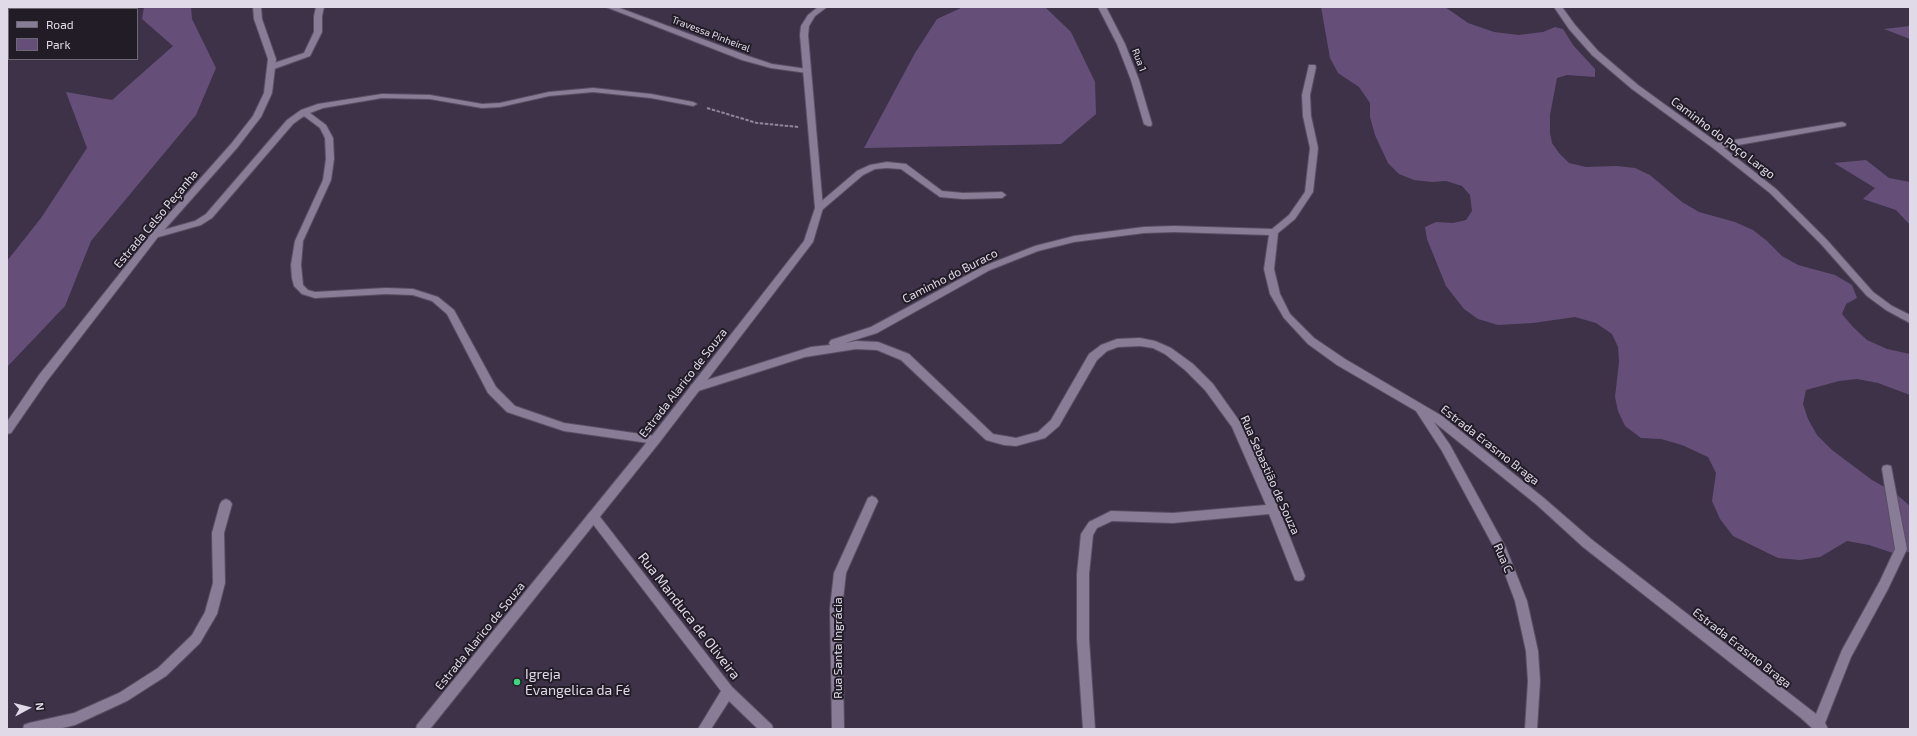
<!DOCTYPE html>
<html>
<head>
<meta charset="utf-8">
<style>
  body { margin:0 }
  #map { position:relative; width:1917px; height:736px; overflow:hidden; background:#3e3249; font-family:"Exo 2",sans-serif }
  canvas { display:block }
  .frame { position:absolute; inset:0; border:8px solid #e0d9e8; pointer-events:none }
  .legend { position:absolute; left:8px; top:8px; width:130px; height:52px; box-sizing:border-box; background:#221c27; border:1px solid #6e6874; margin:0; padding:5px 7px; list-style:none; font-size:12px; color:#e0d9e8 }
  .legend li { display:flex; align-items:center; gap:8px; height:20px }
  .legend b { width:20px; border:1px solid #6e6874 }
  .north { position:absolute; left:8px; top:688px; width:40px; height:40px; -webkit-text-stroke:3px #221c27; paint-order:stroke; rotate:83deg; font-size:11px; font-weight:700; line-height:16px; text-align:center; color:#e0d9e8 }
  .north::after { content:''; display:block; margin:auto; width:14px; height:18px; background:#e0d9e8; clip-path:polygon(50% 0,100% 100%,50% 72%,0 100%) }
</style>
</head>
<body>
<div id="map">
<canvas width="1917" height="736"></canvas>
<div class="frame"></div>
<ul class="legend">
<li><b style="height:5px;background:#897c96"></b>Road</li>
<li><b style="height:11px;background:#654f78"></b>Park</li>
</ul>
<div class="north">N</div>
</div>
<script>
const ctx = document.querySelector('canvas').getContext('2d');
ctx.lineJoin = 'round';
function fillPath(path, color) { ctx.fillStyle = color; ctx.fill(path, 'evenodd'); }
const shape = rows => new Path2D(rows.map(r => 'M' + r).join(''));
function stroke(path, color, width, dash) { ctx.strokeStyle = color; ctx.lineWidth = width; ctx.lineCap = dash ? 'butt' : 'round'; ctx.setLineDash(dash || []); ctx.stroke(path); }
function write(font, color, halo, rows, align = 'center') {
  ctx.font = font + ' "Exo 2",sans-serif'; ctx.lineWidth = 4; ctx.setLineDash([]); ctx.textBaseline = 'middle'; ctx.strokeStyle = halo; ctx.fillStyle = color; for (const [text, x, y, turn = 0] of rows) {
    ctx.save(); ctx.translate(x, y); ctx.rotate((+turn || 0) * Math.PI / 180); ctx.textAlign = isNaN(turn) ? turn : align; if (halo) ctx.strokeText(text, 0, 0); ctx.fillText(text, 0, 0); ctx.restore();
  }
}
fillPath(shape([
  [144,7,191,7,192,19,216,68,196,115,91,241,65,306,7,367,7,261,41,218,87,148,66,92,112,100,173,46,142,19],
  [963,7,1045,7,1071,32,1095,82,1096,114,1061,144,864,148,915,53,937,19],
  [1321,7,1445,7,1468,23,1494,32,1519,35,1543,32,1555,27,1563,29,1573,45,1595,69,1595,77,1567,75,1557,78,1550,115,1550,133,1552,143,1559,153,1569,163,1586,167,1617,166,1635,168,1650,175,1682,202,1699,212,1735,222,1753,230,1767,241,1782,256,1798,265,1835,275,1852,285,1857,298,1846,304,1842,314,1853,327,1867,340,1887,349,1910,354,1910,395,1878,383,1857,379,1839,381,1806,390,1803,404,1808,419,1817,435,1832,450,1872,480,1895,493,1910,506,1910,552,1893,553,1869,545,1847,541,1820,557,1800,560,1778,558,1733,536,1720,519,1712,501,1716,473,1708,457,1682,445,1661,439,1641,438,1625,426,1618,411,1615,397,1619,362,1618,347,1612,334,1596,323,1575,317,1533,323,1498,325,1478,319,1464,309,1446,286,1427,239,1425,227,1436,222,1453,223,1466,220,1472,211,1470,195,1462,186,1446,181,1432,182,1414,180,1399,174,1388,163,1375,135,1370,117,1370,103,1359,87,1338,73,1330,58],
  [1910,26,1910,39,1884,29],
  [1866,160,1889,178,1910,182,1910,225,1896,210,1863,199,1875,188,1834,163]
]), '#654f78');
const service = shape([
  [316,7,324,7,322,16,322,32,310,56,274,69,268,69,268,65,304,53,314,32,314,16,316,7],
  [606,7,617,7,748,56,772,64,807,69,811,71,807,73,771,68,742,60,606,7],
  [593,88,651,94,693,102,697,104,693,106,651,98,593,92,549,96,500,107,482,108,430,99,382,98,323,108,310,113,326,125,333,138,334,159,331,180,303,241,301,265,303,285,308,290,318,293,320,295,318,297,315,298,302,294,294,286,292,278,291,265,295,241,323,180,326,159,325,138,320,128,304,116,293,124,212,218,201,225,155,238,151,235,152,233,195,221,206,214,287,120,301,110,318,104,382,94,430,95,482,104,500,103,549,92,593,88],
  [1842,122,1846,124,1845,126,1716,149,1712,146,1716,143,1842,122],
  [887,162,906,164,942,191,963,193,1002,192,1006,195,1002,198,963,199,940,197,901,169,887,168,875,169,863,175,822,210,816,210,815,208,816,206,857,171,870,165,887,162]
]);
const minor = shape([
  [1098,7,1106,7,1125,44,1139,80,1152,124,1151,126,1148,126,1144,124,1131,80,1117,44,1098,7],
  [1554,7,1562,7,1575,25,1598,51,1638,85,1719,144,1776,189,1827,240,1873,292,1892,306,1910,315,1910,323,1886,310,1867,296,1821,244,1770,193,1713,148,1632,89,1592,55,1569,29,1554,7],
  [1309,65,1315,65,1316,67,1310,95,1311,116,1318,148,1313,192,1295,219,1278,233,1274,269,1280,294,1290,314,1314,338,1345,359,1442,416,1545,499,1591,539,1816,714,1842,650,1880,581,1895,549,1882,469,1883,466,1887,465,1891,466,1907,549,1888,589,1851,657,1825,723,1828,729,1813,729,1801,718,1583,547,1537,505,1434,422,1450,445,1506,548,1527,601,1538,651,1540,681,1537,729,1525,729,1528,681,1526,651,1515,601,1497,553,1442,451,1416,411,1337,365,1308,344,1284,318,1270,294,1264,269,1269,235,1174,232,1144,233,1074,242,1038,251,990,270,877,333,845,343,856,341,878,342,909,354,993,434,1016,438,1038,432,1051,420,1089,354,1101,345,1117,339,1140,338,1155,341,1171,348,1193,364,1213,384,1240,422,1279,509,1305,576,1303,580,1299,581,1295,580,1269,514,1173,523,1112,521,1097,528,1093,535,1089,574,1089,639,1095,729,1083,729,1077,639,1077,574,1081,534,1089,522,1111,511,1173,513,1266,505,1232,427,1205,390,1185,370,1165,354,1153,348,1140,346,1118,347,1107,351,1097,360,1059,426,1045,438,1016,446,1004,445,986,440,901,360,877,350,856,349,805,357,695,392,691,391,690,388,691,385,811,347,830,345,829,343,831,340,871,327,984,266,1035,246,1074,236,1144,227,1174,226,1272,229,1289,215,1305,192,1310,148,1303,116,1302,95,1309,65],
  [386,288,413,289,438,297,454,310,496,387,515,406,564,423,655,436,659,437,660,440,659,443,655,444,564,431,507,412,488,393,447,314,432,301,413,295,386,294,315,298,310,295,315,292,386,288],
  [872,496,876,498,878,501,846,573,842,608,844,729,832,729,830,608,834,573,868,498,872,496],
  [226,499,230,501,232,504,224,533,225,583,217,614,200,643,166,676,127,701,75,725,58,729,23,729,24,725,29,723,74,713,119,693,158,668,192,635,205,612,213,583,212,533,220,504,222,501,226,499],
  [593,511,597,513,732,687,772,725,773,729,758,729,729,701,711,729,698,729,721,691,589,519,587,516,589,513,593,511]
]);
const secondary = shape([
  [253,7,261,7,262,19,276,59,272,93,261,117,237,148,158,237,47,381,11,433,7,434,7,422,39,375,152,233,231,144,253,116,264,93,268,59,254,19,253,7],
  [818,7,827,7,815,16,809,26,808,35,823,208,813,242,659,443,430,729,416,729,417,725,651,437,804,241,815,208,800,35,801,26,808,15,818,7]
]);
stroke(service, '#594f63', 2);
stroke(minor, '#594f63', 2);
stroke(secondary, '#594f63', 2);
stroke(shape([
  [707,108,757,123,799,127]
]), '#8f8598', 2, [3.5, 1.5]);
fillPath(service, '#897c96');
fillPath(minor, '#897c96');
fillPath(secondary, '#897c96');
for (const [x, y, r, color] of [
  [517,682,4,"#3fd77d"]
]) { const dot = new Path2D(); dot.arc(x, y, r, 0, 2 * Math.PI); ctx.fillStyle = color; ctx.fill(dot); stroke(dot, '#221c27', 1.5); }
write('10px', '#e0d9e8', '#221c27', [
  ["Travessa Pinheiral",711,34,21],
  ["Rua 1",1139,60,69]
]);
write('12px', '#e0d9e8', '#221c27', [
  ["Caminho do Poço Largo",1723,138,37],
  ["Estrada Celso Peçanha",156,219,-50],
  ["Caminho do Buraco",950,276,-27],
  ["Estrada Alarico de Souza",683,383,-52],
  ["Estrada Erasmo Braga",1490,445,38],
  ["Rua Sebastião de Souza",1270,475,66],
  ["Rua C",1503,558,66],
  ["Estrada Alarico de Souza",480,636,-51],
  ["Rua Santa Ingrácia",838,648,-90],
  ["Estrada Erasmo Braga",1742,648,38]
]);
write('14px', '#e0d9e8', '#221c27', [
  ["Rua Manduca de Oliveira",689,616,52]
]);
write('14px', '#e0d9e8', '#221c27', [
  ["Igreja",525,674],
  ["Evangelica da Fé",525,690]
], 'left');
</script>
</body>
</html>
